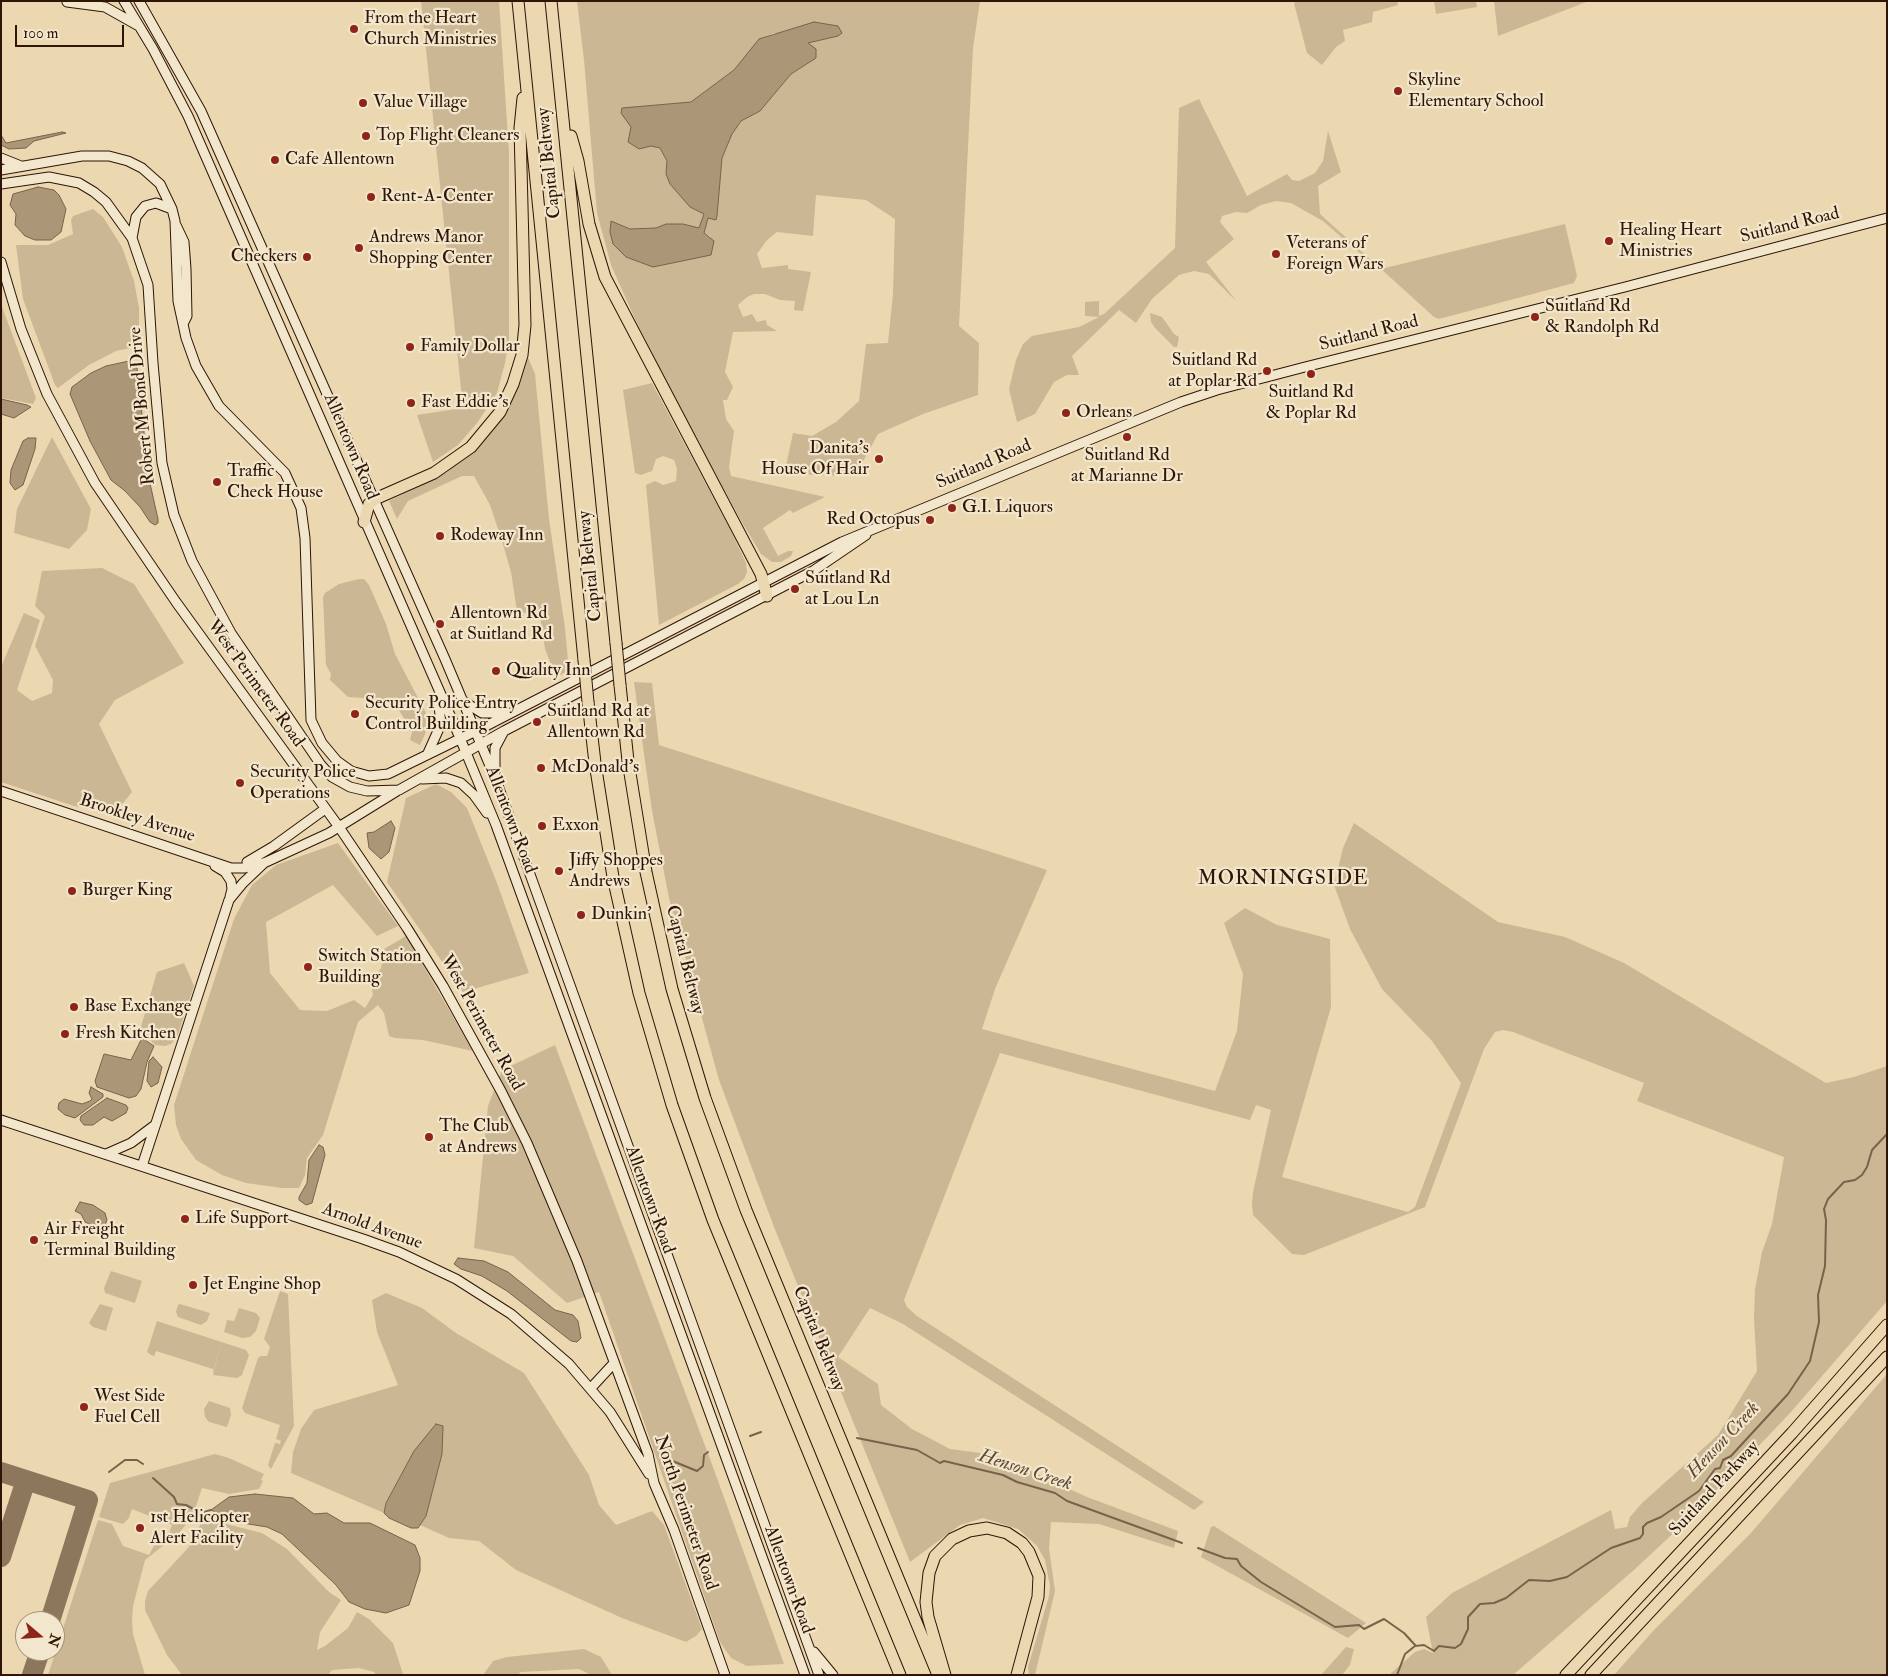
<!DOCTYPE html>
<html>
<head>
<meta charset="utf-8">
<style>
  body { margin:0 }
  #map { position:relative; width:1888px; height:1676px; overflow:hidden; background:#ebd8b1; font-family:"IM FELL Double Pica",serif }
  canvas { display:block }
  .frame { position:absolute; inset:0; border:2px solid #2e1506; pointer-events:none }
  .north { position:absolute; left:15px; top:1611px; width:50px; height:50px; box-sizing:border-box; background:#f2e6cc; border:1px solid #a4927d; border-radius:50%; rotate:108deg; font-size:14px; font-weight:700; line-height:20px; text-align:center; color:#2e1506 }
  .north::after { content:''; display:block; margin:auto; width:18px; height:22px; background:#8f2418; clip-path:polygon(50% 0,100% 100%,50% 72%,0 100%) }
  .scale { position:absolute; left:15px; top:25px; width:109px; height:22px; box-sizing:border-box; border:2px solid #2e1506; border-top:0; padding-left:6px; font-size:15px; line-height:18px; white-space:nowrap; color:#2e1506; -webkit-text-stroke:4px #f2e6cc; paint-order:stroke }
</style>
</head>
<body>
<div id="map">
<canvas width="1888" height="1676"></canvas>
<div class="frame"></div>
<div class="north">N</div>
<div class="scale">100 m</div>
</div>
<script>
const ctx = document.querySelector('canvas').getContext('2d');
ctx.lineJoin = 'round';
function fillPath(path, color) { ctx.fillStyle = color; ctx.fill(path, 'evenodd'); }
const shape = rows => new Path2D(rows.map(r => 'M' + r).join(''));
function stroke(path, color, width, dash) { ctx.strokeStyle = color; ctx.lineWidth = width; ctx.lineCap = dash ? 'butt' : 'round'; ctx.setLineDash(dash || []); ctx.stroke(path); }
function write(font, color, halo, rows, align = 'center') {
  ctx.font = font + ' "IM FELL Double Pica",serif'; ctx.lineWidth = 4.5; ctx.setLineDash([]); ctx.textBaseline = 'middle'; ctx.strokeStyle = halo; ctx.fillStyle = color; for (const [text, x, y, turn = 0] of rows) {
    ctx.save(); ctx.translate(x, y); ctx.rotate((+turn || 0) * Math.PI / 180); ctx.textAlign = isNaN(turn) ? turn : align; if (halo) ctx.strokeText(text, 0, 0); ctx.fillText(text, 0, 0); ctx.restore();
  }
}
fillPath(shape([
  [421,1,499,1,509,153,509,339,505,363,497,393,477,423,458,445,433,462,417,415,463,408],
  [577,1,980,1,973,48,959,326,979,343,978,395,923,414,878,434,855,476,811,475,786,466,793,433,812,436,836,422,859,401,866,344,888,343,893,294,895,219,866,200,816,195,813,236,777,232,767,240,757,254,762,268,788,265,788,269,811,272,803,311,794,310,795,301,780,300,765,294,754,294,747,297,738,305,743,317,752,314,757,322,766,320,767,325,777,331,733,332,725,372,733,387,727,400,723,400,726,419,734,431,729,467,731,476,825,497,793,513,790,510,763,528,778,556,788,551,793,551,791,556,781,562,772,562,761,554,740,519,668,385,635,319,611,265,597,213,584,60],
  [774,33,838,36,808,43,816,58,791,74,760,111,741,121,732,134,722,158,717,216,716,220,708,217,704,233,711,237,610,232,611,221,630,229,656,228,666,224,683,224,699,229,704,214,690,207,670,184,666,174,667,161,660,148,651,146,639,149,628,142,631,127,622,108,691,102,734,70,760,39],
  [1297,1,1397,1,1398,5,1373,12,1372,22,1343,30,1345,41,1336,47,1322,65,1307,53,1294,3],
  [1434,1,1476,1,1477,7,1436,14],
  [1494,1,1589,1,1498,36],
  [1199,99,1247,196,1287,174,1292,180,1299,181,1315,173,1323,161,1328,131,1341,172,1318,186,1320,214,1372,261,1371,263,1323,221,1291,203,1276,201,1261,205,1247,213,1236,212,1222,216,1220,222,1234,239,1206,262,1237,302,1209,274,1194,271,1179,275,1152,299,1136,323,1119,310,1072,356,1079,375,1067,375,1054,382,1035,414,1017,422,1009,389,1016,360,1023,344,1032,336,1079,327,1099,317,1085,316,1085,302,1099,301,1099,316,1104,314,1175,248,1179,108],
  [93,209,103,217,122,247,134,281,139,308,139,334,130,348,116,351,89,365,58,388,55,385,23,299,16,245,48,245,73,234,71,220,73,216],
  [1565,224,1577,276,1574,283,1439,319,1434,317,1381,269],
  [1,304,36,398,33,404,1,398],
  [1150,313,1162,317,1174,334,1179,337,1177,347,1174,347,1155,328,1151,322],
  [527,355,535,374,549,519,565,628,569,671,556,677,545,649,540,616,517,611,511,572,502,541,490,505,474,476,462,476,408,501,397,519,389,501,446,473,488,436,510,400],
  [652,383,732,533,746,563,747,572,744,579,738,584,659,625,646,485,655,481,663,485,676,481,677,469,674,460,663,456,656,459,652,471,641,475,635,473,623,390],
  [52,437,91,509,87,530,69,549,14,533,17,509],
  [102,568,134,584,184,663,115,700,99,724,132,792,120,807,101,811,74,806,1,782,1,667,24,613,40,620,17,690,32,701,52,693,53,680,35,646,45,616,35,606,42,571],
  [359,579,364,579,369,585,386,624,395,654,428,717,426,732,420,745,410,740,412,732,409,726,395,704,386,701,379,700,373,703,363,698,348,697,330,680,331,674,326,665,323,597,325,593,339,584],
  [634,682,652,683,659,745,1047,870,995,989,982,1029,1215,1091,1237,1031,1243,974,1224,923,1245,908,1277,925,1330,939,1331,1007,1282,1177,1408,1212,1415,1207,1461,1083,1432,1041,1382,989,1350,929,1334,885,1343,848,1354,823,1498,922,1565,937,1624,963,1826,1083,1854,1077,1887,1066,1887,1301,1791,1412,1695,1513,1635,1569,1513,1675,1389,1675,1415,1652,1424,1649,1433,1653,1426,1617,1452,1593,1611,1510,1615,1529,1627,1527,1630,1517,1642,1503,1718,1435,1757,1371,1754,1319,1755,1289,1762,1252,1772,1224,1784,1157,1637,1101,1644,1083,1513,1032,1503,1030,1495,1032,1484,1049,1425,1207,1304,1255,1292,1254,1253,1215,1252,1205,1253,1192,1271,1110,1256,1105,1250,1120,1000,1053,904,1300,907,1307,917,1316,1204,1502,1194,1510,903,1324,870,1308,838,1357,878,1384,881,1405,912,1429,950,1449,996,1455,1087,1497,1178,1531,1174,1548,1099,1524,1051,1522,1049,1548,1055,1591,1035,1675,1029,1675,1028,1667,1049,1596,1050,1586,1045,1560,1037,1546,1018,1529,983,1518,960,1525,910,1562,774,1227,719,1080,669,898,652,811],
  [436,784,451,792,467,808,497,883,529,973,463,992,387,882,406,798],
  [338,843,398,926,377,936,333,885,266,922,270,973,300,1010,327,1011,354,1000,365,1008,373,995,371,983,381,968,384,949,406,936,473,1051,423,1040,395,1038,389,1036,384,1013,378,1005,358,1022,323,1135,307,1158,305,1175,299,1188,282,1188,246,1183,222,1175,196,1160,181,1139,176,1125,174,1105,234,919,252,885,276,865],
  [184,963,194,986,177,1037,171,1044,165,1046,155,1045,140,1030,157,972],
  [555,1045,713,1467,784,1664,747,1666,731,1658,720,1642,599,1292,567,1303,513,1256,474,1248,488,1106,502,1070],
  [111,1271,142,1281,135,1303,105,1293,104,1288],
  [280,1291,288,1294,294,1426,271,1469,268,1465,275,1443,280,1444,281,1441,276,1439,280,1425,245,1413,242,1408,258,1358,261,1356,267,1356,270,1347,264,1339],
  [386,1293,422,1308,456,1333,524,1373,589,1475,599,1505,616,1525,652,1511,664,1525,702,1629,696,1636,686,1642,622,1618,516,1570,479,1541,449,1538,420,1525,426,1516,442,1454,404,1469,386,1503,384,1513,291,1473,293,1452,301,1429,314,1410,398,1385,377,1332,372,1300],
  [100,1304,113,1308,106,1331,93,1327,89,1323],
  [180,1304,210,1313,207,1321,201,1325,178,1317,176,1312,178,1305],
  [239,1308,256,1313,260,1318,256,1331,250,1337,242,1338,224,1332,227,1320,234,1321],
  [157,1321,246,1350,249,1355,242,1375,237,1378,213,1375,221,1342,213,1373,213,1369,156,1351,154,1356,151,1355,147,1352],
  [1887,1374,1887,1675,1614,1675,1654,1630,1751,1533],
  [209,1401,230,1408,231,1415,227,1427,209,1422,205,1417,204,1409],
  [215,1454,229,1458,264,1474,261,1480,263,1481,259,1489,229,1494,202,1488,194,1512,187,1523,179,1533,145,1560,133,1606,132,1622,133,1634,145,1675,48,1675,98,1520,112,1524,123,1546,149,1555,157,1540,166,1542,172,1525,132,1509,129,1518,123,1524,99,1517,110,1483],
  [206,1514,230,1525,262,1533,287,1549,329,1592,341,1600,320,1632,317,1650,325,1646,348,1628,357,1612,369,1619,393,1643,403,1674,376,1675,374,1672,359,1668,332,1670,328,1675,182,1675,167,1655,145,1610,145,1601,148,1591,188,1548],
  [1214,1526,1366,1623,1348,1638,1201,1557,1211,1527],
  [1346,1647,1354,1649,1350,1665,1342,1675,1321,1675],
  [584,1649,601,1657,612,1675,591,1675,579,1669,521,1672,517,1675,483,1675,493,1661,507,1657]
]), '#cbb794');
const water = shape([
  [814,22,838,26,842,33,838,36,808,43,816,49,816,58,791,74,760,111,741,121,732,134,722,158,717,216,716,220,708,218,704,233,714,241,711,255,653,267,626,257,613,244,610,232,611,221,630,229,656,228,666,224,683,224,699,228,704,214,690,207,670,184,666,174,667,161,660,148,651,146,639,149,628,142,631,127,621,113,622,108,691,102,734,70,759,39,814,22],
  [62,132,66,133,34,141,26,148,9,149,1,145,1,135,6,143,62,132],
  [38,187,54,190,59,195,66,209,61,232,51,240,35,240,25,236,15,225,16,214,10,205,13,194,38,187],
  [129,361,137,368,149,479,158,519,158,523,155,525,150,522,140,507,125,491,111,480,90,441,70,394,72,387,91,373,106,366,129,361],
  [1,399,27,405,31,407,14,418,1,414,1,399],
  [28,438,36,438,35,449,23,485,15,490,10,483,11,470,23,441,28,438],
  [391,821,395,828,389,852,381,859,369,848,367,833,374,832,391,821],
  [142,1038,154,1046,147,1062,141,1089,136,1096,129,1098,97,1087,95,1081,104,1054,131,1060,142,1038],
  [153,1057,162,1067,158,1083,151,1087,147,1081,149,1061,153,1057],
  [91,1087,103,1094,103,1097,75,1118,65,1115,58,1109,59,1103,64,1099,82,1104,90,1101,92,1099,89,1093,91,1087],
  [107,1098,126,1105,128,1108,126,1113,112,1121,104,1117,93,1125,84,1125,80,1120,81,1116,107,1098],
  [319,1145,323,1147,325,1155,312,1203,306,1205,299,1200,299,1197,307,1183,309,1160,319,1145],
  [80,1202,93,1205,105,1213,107,1220,105,1225,95,1227,85,1222,81,1214,75,1211,80,1202],
  [458,1258,484,1261,508,1272,555,1310,573,1315,578,1321,581,1338,577,1342,571,1341,507,1291,482,1276,461,1269,454,1264,458,1258],
  [436,1424,443,1426,442,1454,426,1516,418,1528,411,1528,389,1518,384,1513,386,1503,414,1451,436,1424],
  [255,1494,293,1498,314,1514,327,1513,344,1523,370,1523,415,1545,420,1558,420,1571,409,1605,386,1613,365,1609,349,1602,336,1585,282,1534,267,1527,236,1522,211,1510,229,1497,255,1494]
]);
fillPath(water, '#ab9677');
stroke(water, '#79624a', 1);
stroke(shape([
  [750,1436,761,1432],
  [857,1438,917,1450,940,1463,944,1461,1003,1475,1017,1482,1055,1493,1067,1501,1182,1543],
  [663,1454,675,1462,697,1471,703,1466,704,1455,708,1452],
  [109,1472,125,1460,137,1460,143,1464],
  [153,1478,174,1497,177,1504,186,1505,201,1513,211,1510],
  [1198,1548,1225,1558,1237,1559,1241,1566,1261,1582,1335,1627,1359,1625,1364,1629,1384,1619,1404,1633,1415,1645],
  [1397,1675,1405,1654,1415,1646,1424,1645,1434,1651,1439,1646,1455,1648,1461,1644,1468,1629,1468,1617,1480,1604,1494,1603,1506,1598,1529,1580,1550,1581,1567,1577,1611,1548,1640,1538,1643,1534,1643,1527,1647,1523,1661,1517,1699,1491,1715,1469,1720,1468,1723,1460,1731,1456,1788,1394,1810,1361,1819,1322,1818,1295,1825,1266,1826,1220,1824,1209,1828,1199,1844,1182,1855,1180,1862,1175,1867,1167,1872,1150,1887,1134]
]), '#79624a', 2);
stroke(shape([
  [1,1472,88,1500,50,1621],
  [1,1557,26,1480],
  [32,1675,40,1651]
]), '#8c765c', 20);
const secondary = shape([
  [124,1,153,49,188,116,460,738,496,825,805,1675],
  [139,1,201,111,445,659,496,780,819,1675],
  [67,2,105,7,137,25],
  [1,158,21,166],
  [1,170,82,156,109,156,128,161,142,168,160,184,172,209,175,221,178,301,186,338,196,366,219,406,285,473,301,508,305,538,311,720,322,743,337,761,351,771,369,776,388,774,482,728,842,542,1181,402,1217,390,1305,367,1625,287,1887,218],
  [1,184,49,177,79,183,94,192,106,202,132,238,148,285,153,363,162,463,174,515,192,561,231,633,321,765,332,777,350,787,367,791,399,790,504,731,813,571,866,535],
  [176,225,184,242,186,269,187,316,184,322],
  [132,238,136,217,145,206,156,203,172,209],
  [1,262,21,329,47,394,95,483,176,602,339,827,407,928,443,986,501,1091,527,1143,577,1261,648,1454,654,1483,674,1530,725,1675],
  [463,701,482,713,506,713],
  [428,753,441,724,438,697],
  [495,773,495,748,504,731],
  [422,779,446,778,461,783,474,795,487,813],
  [1,791,231,868,245,868,263,863],
  [247,862,274,846,325,809],
  [215,866,225,872,231,881,232,889,230,897],
  [1,1120,363,1239,399,1252,456,1279,511,1314,569,1364,610,1412,649,1474],
  [106,1154,131,1143,155,1125],
  [142,1166,229,900,243,883,264,863,329,833,397,791],
  [591,1388,614,1363],
  [814,1652,833,1675]
]);
const highway = shape([
  [518,1,584,660],
  [551,1,616,643],
  [571,136,578,161,589,224,605,277,761,574,767,596],
  [364,522,369,504,375,499,434,473,471,447,500,412,513,384,522,355,525,325,520,128,523,98],
  [620,685,628,761,646,872,672,989,705,1098,746,1210,938,1675],
  [588,702,595,763,613,877,639,993,672,1105,713,1220,900,1675],
  [945,1675,928,1617,926,1602,929,1573,935,1556,952,1539,969,1531,987,1528,1007,1533,1022,1543,1029,1552,1039,1576,1038,1597,1017,1675],
  [1566,1675,1792,1433,1887,1325],
  [1591,1675,1887,1357]
]);
stroke(secondary, '#2e1506', 11);
stroke(highway, '#2e1506', 13);
stroke(secondary, '#f2e6cc', 9);
stroke(highway, '#ebd8b1', 11);
const highwayBridge = shape([
  [616,643,620,685],
  [584,660,588,702]
]);
stroke(highwayBridge, '#2e1506', 13, []);
stroke(highwayBridge, '#ebd8b1', 11);
for (const [x, y, r, color] of [
  [354,29,5,"#8f2418"],
  [1398,91,5,"#8f2418"],
  [363,103,5,"#8f2418"],
  [366,136,5,"#8f2418"],
  [275,160,5,"#8f2418"],
  [371,197,5,"#8f2418"],
  [1609,241,5,"#8f2418"],
  [359,248,5,"#8f2418"],
  [1276,254,5,"#8f2418"],
  [307,257,5,"#8f2418"],
  [1535,317,5,"#8f2418"],
  [410,347,5,"#8f2418"],
  [1267,371,5,"#8f2418"],
  [1311,374,5,"#8f2418"],
  [411,403,5,"#8f2418"],
  [1066,413,5,"#8f2418"],
  [1127,437,5,"#8f2418"],
  [879,459,5,"#8f2418"],
  [217,482,5,"#8f2418"],
  [952,508,5,"#8f2418"],
  [930,520,5,"#8f2418"],
  [440,536,5,"#8f2418"],
  [795,589,5,"#8f2418"],
  [440,624,5,"#8f2418"],
  [496,671,5,"#8f2418"],
  [355,714,5,"#8f2418"],
  [537,722,5,"#8f2418"],
  [541,768,5,"#8f2418"],
  [240,783,5,"#8f2418"],
  [542,826,5,"#8f2418"],
  [559,871,5,"#8f2418"],
  [72,891,5,"#8f2418"],
  [581,915,5,"#8f2418"],
  [308,967,5,"#8f2418"],
  [74,1007,5,"#8f2418"],
  [65,1034,5,"#8f2418"],
  [429,1137,5,"#8f2418"],
  [185,1219,5,"#8f2418"],
  [34,1240,5,"#8f2418"],
  [193,1285,5,"#8f2418"],
  [84,1407,5,"#8f2418"],
  [140,1528,5,"#8f2418"]
]) { const dot = new Path2D(); dot.arc(x, y, r, 0, 2 * Math.PI); ctx.fillStyle = color; ctx.fill(dot); stroke(dot, '#f2e6cc', 2); }
write('18px', '#2e1506', '#f2e6cc', [
  ["From the Heart",364,19],
  ["Church Ministries",364,40],
  ["Skyline",1408,81],
  ["Elementary School",1408,102],
  ["Value Village",373,103],
  ["Top Flight Cleaners",376,136],
  ["Cafe Allentown",285,160],
  ["Rent-A-Center",381,197],
  ["Healing Heart",1619,231],
  ["Ministries",1619,252],
  ["Andrews Manor",369,238],
  ["Shopping Center",369,259],
  ["Veterans of",1286,244],
  ["Foreign Wars",1286,265],
  ["Checkers",297,257,"right"],
  ["Suitland Rd",1545,307],
  ["& Randolph Rd",1545,328],
  ["Family Dollar",420,347],
  ["Suitland Rd",1257,361,"right"],
  ["at Poplar Rd",1257,382,"right"],
  ["Suitland Rd",1311,393,"center"],
  ["& Poplar Rd",1311,414,"center"],
  ["Fast Eddie's",421,403],
  ["Orleans",1076,413],
  ["Danita's",869,449,"right"],
  ["House Of Hair",869,470,"right"],
  ["Suitland Rd",1127,456,"center"],
  ["at Marianne Dr",1127,477,"center"],
  ["Traffic",227,472],
  ["Check House",227,493],
  ["G.I. Liquors",962,508],
  ["Red Octopus",920,520,"right"],
  ["Rodeway Inn",450,536],
  ["Suitland Rd",805,579],
  ["at Lou Ln",805,600],
  ["Allentown Rd",450,614],
  ["at Suitland Rd",450,635],
  ["Quality Inn",506,671],
  ["Security Police Entry",365,704],
  ["Control Building",365,725],
  ["Suitland Rd at",547,712],
  ["Allentown Rd",547,733],
  ["McDonald's",551,768],
  ["Security Police",250,773],
  ["Operations",250,794],
  ["Exxon",552,826],
  ["Jiffy Shoppes",569,861],
  ["Andrews",569,882],
  ["Burger King",82,891],
  ["Dunkin'",591,915],
  ["Switch Station",318,957],
  ["Building",318,978],
  ["Base Exchange",84,1007],
  ["Fresh Kitchen",75,1034],
  ["The Club",439,1127],
  ["at Andrews",439,1148],
  ["Life Support",195,1219],
  ["Air Freight",44,1230],
  ["Terminal Building",44,1251],
  ["Jet Engine Shop",203,1285],
  ["West Side",94,1397],
  ["Fuel Cell",94,1418],
  ["1st Helicopter",150,1518],
  ["Alert Facility",150,1539]
], 'left');
write('18px', '#2e1506', '#f2e6cc', [
  ["Capital Beltway",550,163,-96],
  ["Suitland Road",1790,226,-14],
  ["Suitland Road",1369,334,-14],
  ["Robert M Bond Drive",143,406,-95],
  ["Allentown Road",350,447,67],
  ["Suitland Road",984,465,-23],
  ["Capital Beltway",591,566,-96],
  ["West Perimeter Road",255,684,54],
  ["Brookley Avenue",137,819,18],
  ["Allentown Road",510,820,69],
  ["Capital Beltway",684,960,76],
  ["West Perimeter Road",481,1023,61],
  ["Allentown Road",649,1200,70],
  ["Arnold Avenue",372,1227,20],
  ["Capital Beltway",818,1339,68],
  ["Suitland Parkway",1715,1489,-47],
  ["North Perimeter Road",685,1513,71],
  ["Allentown Road",788,1580,70]
]);
write('italic 19px', '#604933', '#f2e6cc', [
  ["Henson Creek",1724,1441,-47],
  ["Henson Creek",1025,1471,18]
]);
ctx.letterSpacing = '1px';
write('20px', '#2e1506', '#f2e6cc', [
  ["MORNINGSIDE",1283,880]
]);
ctx.letterSpacing = '0px';
</script>
</body>
</html>
